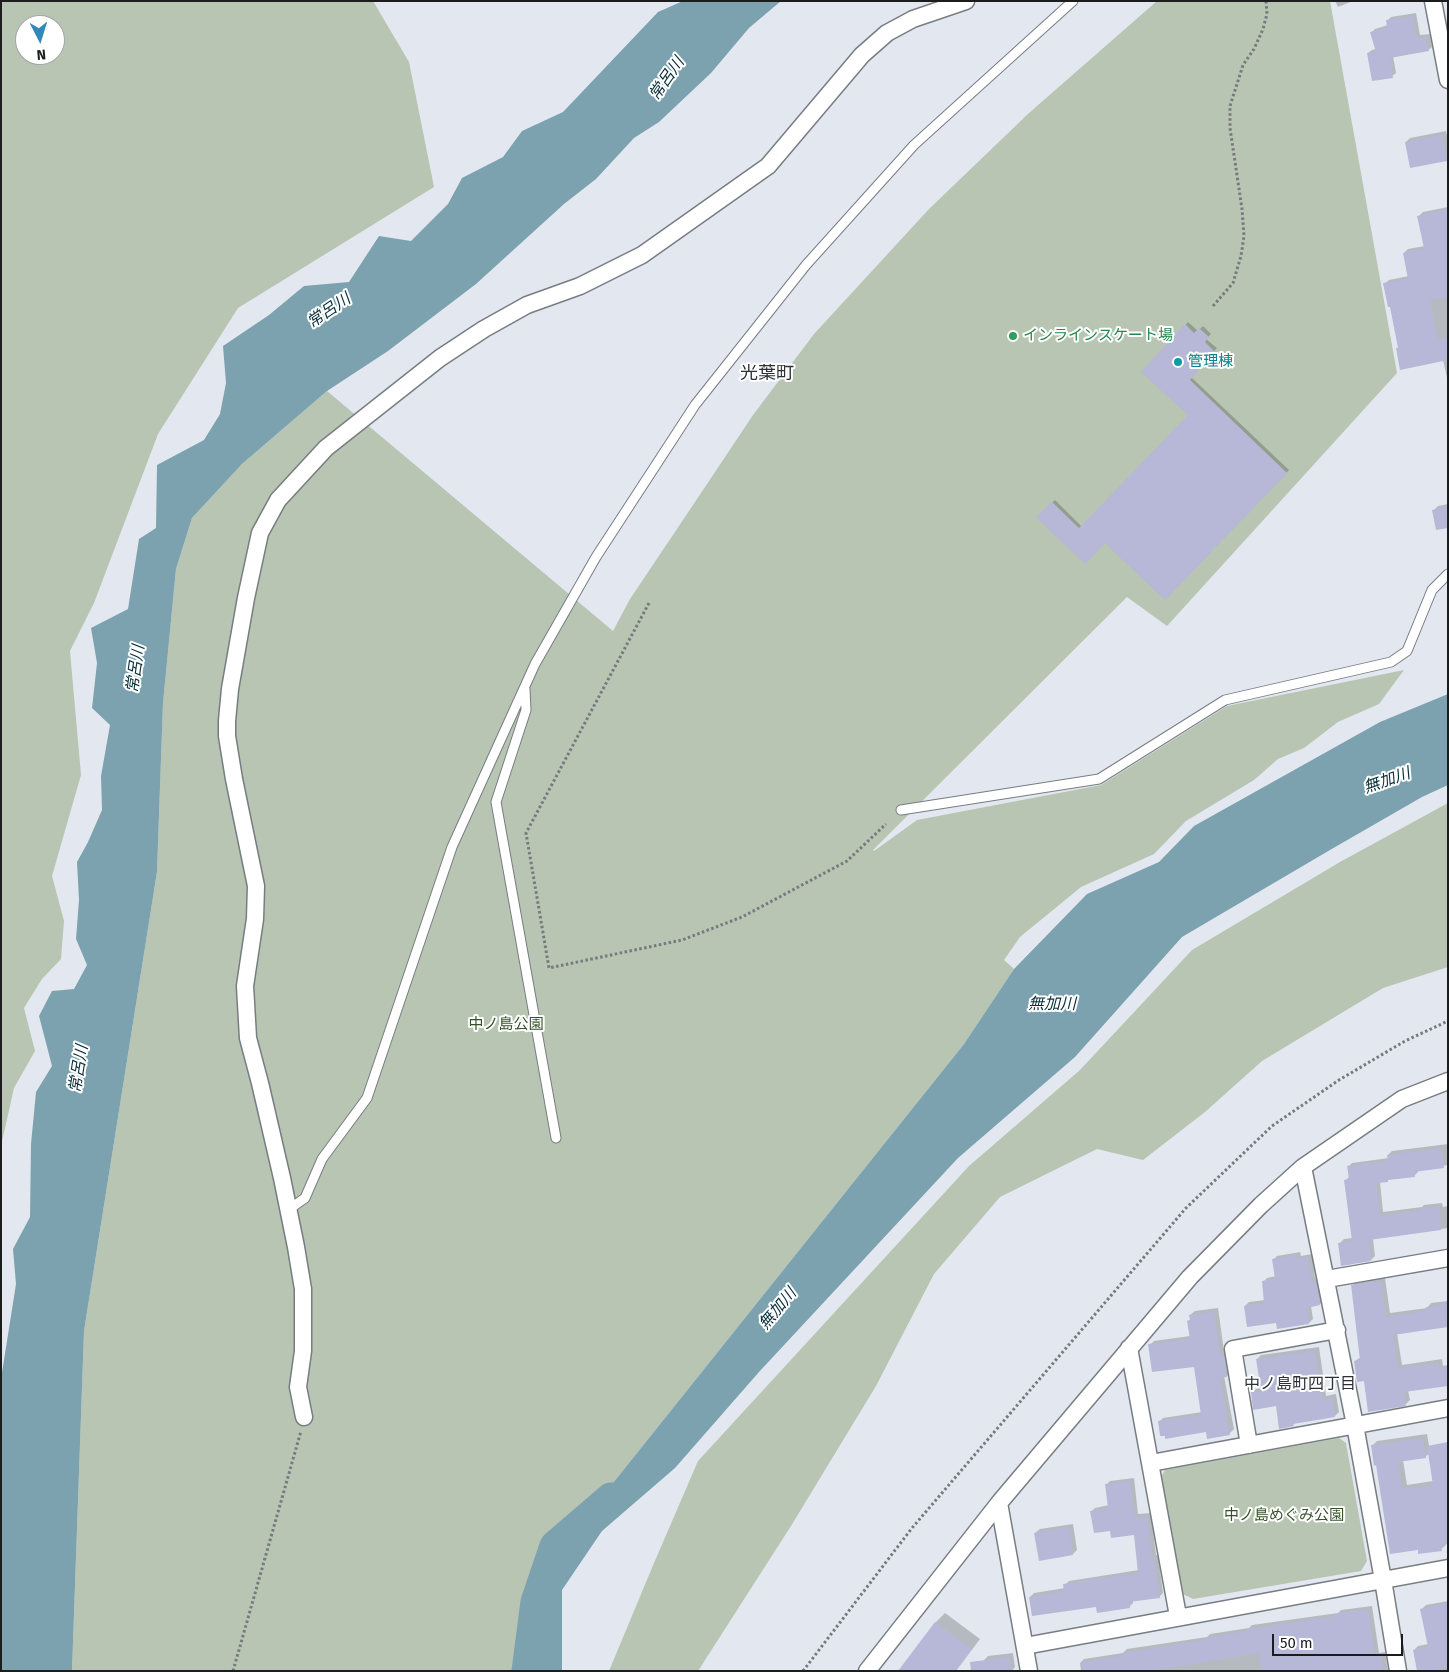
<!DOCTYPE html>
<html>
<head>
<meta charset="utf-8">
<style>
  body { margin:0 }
  #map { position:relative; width:1449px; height:1672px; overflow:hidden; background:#e3e8f0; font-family:"Fira Sans",sans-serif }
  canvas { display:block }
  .frame { position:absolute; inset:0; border:2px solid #1a1c1e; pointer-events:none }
  .north { position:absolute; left:15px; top:15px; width:50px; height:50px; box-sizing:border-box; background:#fff; border:1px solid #a3a4a5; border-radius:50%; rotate:175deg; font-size:14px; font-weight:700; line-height:20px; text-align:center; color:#1a1c1e }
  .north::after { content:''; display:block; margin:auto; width:18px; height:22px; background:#3288b7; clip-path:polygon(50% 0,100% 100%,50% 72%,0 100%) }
  .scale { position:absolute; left:1272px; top:1634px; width:131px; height:22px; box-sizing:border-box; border:2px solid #1a1c1e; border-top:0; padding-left:6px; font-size:15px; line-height:18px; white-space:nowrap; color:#1a1c1e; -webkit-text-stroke:4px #fff; paint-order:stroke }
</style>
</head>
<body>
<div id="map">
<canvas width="1449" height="1672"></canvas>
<div class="frame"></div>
<div class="north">N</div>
<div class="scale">50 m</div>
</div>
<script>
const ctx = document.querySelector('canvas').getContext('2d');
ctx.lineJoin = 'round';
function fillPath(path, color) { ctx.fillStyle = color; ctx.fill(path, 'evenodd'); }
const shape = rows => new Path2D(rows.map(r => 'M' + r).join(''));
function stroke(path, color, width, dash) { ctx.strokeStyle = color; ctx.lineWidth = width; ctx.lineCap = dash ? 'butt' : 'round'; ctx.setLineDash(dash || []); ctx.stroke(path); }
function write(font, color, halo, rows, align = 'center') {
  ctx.font = font + ' "Fira Sans","Noto Sans JP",sans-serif'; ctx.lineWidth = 4; ctx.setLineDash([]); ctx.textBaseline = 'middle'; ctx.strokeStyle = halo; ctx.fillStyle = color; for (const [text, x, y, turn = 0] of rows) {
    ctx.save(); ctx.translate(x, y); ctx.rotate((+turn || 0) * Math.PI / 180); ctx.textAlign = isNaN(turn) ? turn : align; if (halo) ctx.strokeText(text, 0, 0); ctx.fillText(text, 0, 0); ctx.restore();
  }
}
fillPath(shape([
  [1,1,373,1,409,62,434,187,238,308,158,434,94,603,70,651,81,775,52,876,64,921,61,959,42,979,24,1008,35,1051,14,1088,1,1146],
  [25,25,55,25,55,55,25,55],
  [1157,1,1330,1,1397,373,1167,626,1127,597,873,850,874,851,917,820,1101,785,1227,706,1404,670,1379,704,1338,722,1304,748,1278,759,1254,780,1186,821,1154,854,1081,887,1020,937,1004,960,1014,969,964,1044,569,1538,511,1671,72,1671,84,1331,157,872,163,703,176,569,192,518,242,464,327,391,613,631,630,599,699,496,753,415,814,334,929,209,1029,113],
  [1448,803,1448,967,1383,988,1262,1061,1205,1112,1143,1160,1097,1149,1000,1197,934,1274,876,1386,791,1526,698,1671,609,1671,654,1563,698,1461,969,1166,1080,1070,1192,950,1340,862],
  [1339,1438,1346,1443,1367,1561,1361,1571,1193,1599,1183,1594,1161,1477,1165,1470]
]), '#b7c5b2');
fillPath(shape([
  [683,1,781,1,749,28,711,73,659,122,634,138,596,179,564,204,476,284,388,351,327,391,242,464,192,518,176,569,163,703,157,872,84,1331,72,1671,1,1671,1,1379,16,1284,13,1249,30,1217,31,1144,36,1092,52,1066,39,1016,52,991,74,989,87,965,76,939,79,900,77,862,88,842,102,810,101,776,110,725,92,708,97,663,91,628,128,609,139,539,156,528,157,465,204,440,220,414,226,383,223,346,269,315,304,286,349,282,379,236,411,241,448,204,462,178,503,157,522,131,563,112,658,12],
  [1448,694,1448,785,1422,797,1330,850,1182,937,1075,1057,958,1158,759,1372,675,1468,602,1531,562,1590,562,1671,511,1671,569,1538,964,1044,1014,969,1087,894,1159,862,1194,826,1380,722]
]), '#7da2af');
fillPath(shape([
  [1335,1,1353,1,1338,7],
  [1416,13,1420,35,1430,34,1432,47,1428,50,1393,56,1396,73,1392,76,1368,53,1372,50,1376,49,1371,33,1375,29,1388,25,1388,20,1391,17],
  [1446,131,1448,140,1448,159,1446,160,1406,142,1410,138],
  [1448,207,1448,382,1443,360,1397,349,1399,347,1391,305,1384,284,1389,280,1409,276,1404,253,1408,249,1425,246,1419,216,1423,212],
  [1188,322,1198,331,1203,326,1211,334,1206,339,1217,348,1191,377,1289,470,1165,599,1105,542,1038,517,1055,500,1082,527,1190,415,1143,371],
  [1448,504,1448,527,1434,510,1438,506],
  [1448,1144,1448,1165,1418,1170,1418,1172,1414,1176,1389,1179,1380,1182,1383,1212,1422,1207,1424,1205,1442,1203,1443,1207,1448,1206,1448,1228,1373,1239,1375,1256,1371,1260,1340,1243,1344,1239,1353,1238,1346,1180,1350,1176,1348,1167,1352,1163,1389,1158,1388,1155,1392,1151],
  [1300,1252,1301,1256,1312,1254,1315,1278,1320,1278,1324,1300,1320,1304,1311,1306,1313,1319,1309,1323,1277,1321,1245,1306,1249,1302,1265,1300,1263,1282,1267,1278,1276,1276,1273,1260,1277,1256],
  [1378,1278,1378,1279,1385,1278,1390,1313,1427,1308,1431,1303,1448,1301,1448,1326,1397,1333,1402,1365,1442,1359,1443,1366,1448,1365,1448,1384,1408,1390,1410,1400,1406,1404,1365,1380,1355,1361,1361,1357,1353,1285,1357,1281],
  [1218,1308,1224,1351,1228,1351,1231,1371,1227,1376,1224,1376,1234,1429,1229,1434,1159,1422,1163,1418,1202,1412,1195,1365,1150,1345,1154,1341,1190,1336,1188,1321,1191,1319,1190,1315,1195,1311],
  [1319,1347,1326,1396,1336,1394,1339,1412,1335,1416,1296,1422,1293,1425,1277,1405,1252,1393,1256,1389,1261,1388,1257,1359,1261,1355],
  [1427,1434,1446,1545,1441,1549,1377,1464,1372,1446,1377,1441],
  [1430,1453,1433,1481,1407,1485,1403,1460,1425,1457],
  [1134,1478,1138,1514,1151,1513,1156,1555,1158,1555,1163,1593,1159,1597,1133,1601,1133,1603,1129,1607,1097,1606,1030,1597,1034,1593,1065,1588,1065,1585,1069,1581,1139,1570,1135,1534,1111,1529,1091,1512,1095,1508,1109,1505,1106,1485,1110,1481],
  [1073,1524,1077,1550,1073,1554,1035,1533,1040,1529],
  [1448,1601,1448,1671,1418,1671,1414,1650,1418,1646,1428,1644,1422,1609,1426,1605],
  [1372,1606,1379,1653,1385,1652,1388,1671,1081,1671,1080,1663,1084,1659,1123,1653,1127,1649,1207,1637,1210,1634,1249,1628,1252,1625,1338,1613,1341,1610],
  [945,1613,980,1639,956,1671,899,1671,936,1622],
  [1013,1653,1015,1667,1012,1671,985,1671,983,1661,988,1656]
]), '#0003');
stroke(shape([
  [527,1671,536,1602,555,1546,611,1498]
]), '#7da2af', 31);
fillPath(shape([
  [1413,16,1416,38,1426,37,1429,51,1390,58,1393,78,1372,81,1367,53,1376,52,1370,32,1387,27,1386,20],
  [1442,135,1447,161,1410,168,1405,142],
  [1448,209,1448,297,1430,300,1438,340,1448,338,1448,360,1400,370,1396,348,1398,348,1390,307,1388,307,1383,283,1408,279,1403,253,1424,248,1417,216],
  [1185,324,1194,333,1199,328,1209,337,1205,342,1215,352,1190,380,1287,473,1165,600,1105,543,1085,564,1036,517,1052,502,1079,528,1188,415,1141,372],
  [1448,507,1448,528,1436,530,1432,510],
  [1441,1148,1444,1168,1414,1172,1415,1177,1388,1180,1388,1182,1376,1183,1380,1216,1419,1211,1418,1209,1439,1206,1441,1230,1369,1240,1371,1261,1341,1266,1338,1243,1352,1241,1344,1180,1349,1179,1347,1166,1388,1161,1387,1155],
  [1297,1255,1297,1259,1308,1257,1312,1282,1316,1281,1319,1297,1320,1305,1307,1308,1309,1324,1277,1329,1276,1323,1247,1327,1244,1306,1264,1303,1262,1281,1275,1279,1272,1259],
  [1374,1281,1374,1283,1381,1282,1386,1317,1426,1311,1426,1307,1448,1304,1448,1327,1393,1335,1398,1368,1439,1363,1439,1369,1448,1368,1448,1386,1404,1392,1406,1406,1368,1412,1364,1381,1357,1382,1354,1361,1360,1360,1351,1285],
  [1214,1312,1220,1355,1224,1355,1227,1377,1220,1378,1230,1435,1207,1439,1206,1432,1165,1439,1165,1436,1160,1436,1158,1421,1201,1415,1194,1367,1152,1372,1148,1344,1190,1339,1187,1321,1190,1320,1189,1315],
  [1315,1351,1322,1399,1332,1398,1335,1417,1293,1424,1294,1426,1279,1429,1276,1406,1253,1410,1251,1392,1261,1391,1256,1359],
  [1423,1438,1426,1458,1398,1462,1402,1489,1433,1485,1427,1446,1448,1442,1448,1544,1441,1545,1442,1551,1418,1554,1418,1550,1390,1554,1376,1465,1374,1466,1371,1445],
  [1130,1481,1135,1518,1147,1516,1152,1558,1154,1558,1160,1598,1129,1602,1130,1608,1097,1613,1096,1607,1032,1616,1029,1597,1064,1591,1063,1584,1138,1573,1134,1535,1111,1538,1110,1531,1094,1533,1090,1511,1108,1508,1105,1484],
  [1069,1527,1073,1555,1039,1561,1034,1533],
  [1448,1603,1448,1667,1430,1671,1417,1671,1413,1650,1428,1647,1420,1609],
  [1368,1609,1375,1656,1381,1655,1383,1671,1261,1671,1259,1653,1162,1669,1162,1671,1082,1671,1081,1662,1122,1656,1122,1653,1205,1640,1205,1638,1247,1631,1246,1629,1336,1616,1335,1614],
  [935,1622,972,1649,955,1671,898,1671],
  [1009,1657,1011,1671,971,1671,970,1662]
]), '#b7b7d7');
const lane = shape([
  [525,689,526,710,496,802,556,1138],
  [901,810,1099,779,1225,700,1391,662,1407,651,1432,590,1448,574],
  [288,1210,305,1198,322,1159,367,1098,452,847,535,664,596,557,695,405,806,265,914,145,1073,1]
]);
const street = shape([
  [1433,1,1448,80],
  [1303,1167,1355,1425,1383,1580,1398,1671],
  [1327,1279,1448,1258],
  [1129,1348,1178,1616],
  [304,1417,298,1387,303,1351,303,1289,296,1247,282,1178,260,1083,248,1038,245,986,255,919,256,886,234,779,227,736,227,721,230,689,246,598,260,533,278,500,326,448,440,358,484,329,527,305,580,286,642,255,768,166,862,55,887,33,913,19,966,1],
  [1249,1445,1233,1349,1337,1330],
  [1151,1463,1448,1408],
  [999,1503,1029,1671],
  [1025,1646,1448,1568],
  [867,1671,999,1503,1190,1277,1261,1205,1303,1167,1402,1099,1448,1081]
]);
stroke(lane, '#787d83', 11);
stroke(street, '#787d83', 19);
stroke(shape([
  [1213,306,1233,283,1241,256,1244,236,1242,209,1230,128,1230,106,1243,65,1254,49,1263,29,1267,14,1266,1],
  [649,603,526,833,549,968,682,940,742,917,847,861,886,824],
  [233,1671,301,1431],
  [803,1671,912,1528,1186,1208,1272,1126,1339,1080,1405,1041,1448,1021]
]), '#76797e', 3, [2.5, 2.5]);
stroke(lane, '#fff', 9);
stroke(street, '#fff', 16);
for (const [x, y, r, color] of [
  [1013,336,5,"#2e9e5b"],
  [1178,362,5,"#0f9aa8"]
]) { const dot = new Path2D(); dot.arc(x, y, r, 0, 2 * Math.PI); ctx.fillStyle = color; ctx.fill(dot); stroke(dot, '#fff', 2); }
write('15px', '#27864d', '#fff', [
  ["インラインスケート場",1023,336]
], 'left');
write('15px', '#0d838f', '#fff', [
  ["管理棟",1188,362]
], 'left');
write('15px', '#35532a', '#fff', [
  ["中ノ島公園",506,1025],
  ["中ノ島めぐみ公園",1284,1516]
]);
write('italic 16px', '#0a2f3a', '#fff', [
  ["常呂川",667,79,-55],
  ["常呂川",329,311,-34],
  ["常呂川",136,669,-82],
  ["無加川",1387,781,-19],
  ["無加川",1052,1005],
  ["常呂川",79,1069,-81],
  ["無加川",778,1309,-50]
]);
write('16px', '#2d3136', '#fff', [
  ["中ノ島町四丁目",1300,1385]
]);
write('18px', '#2d3136', '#fff', [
  ["光葉町",767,374]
]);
</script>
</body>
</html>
